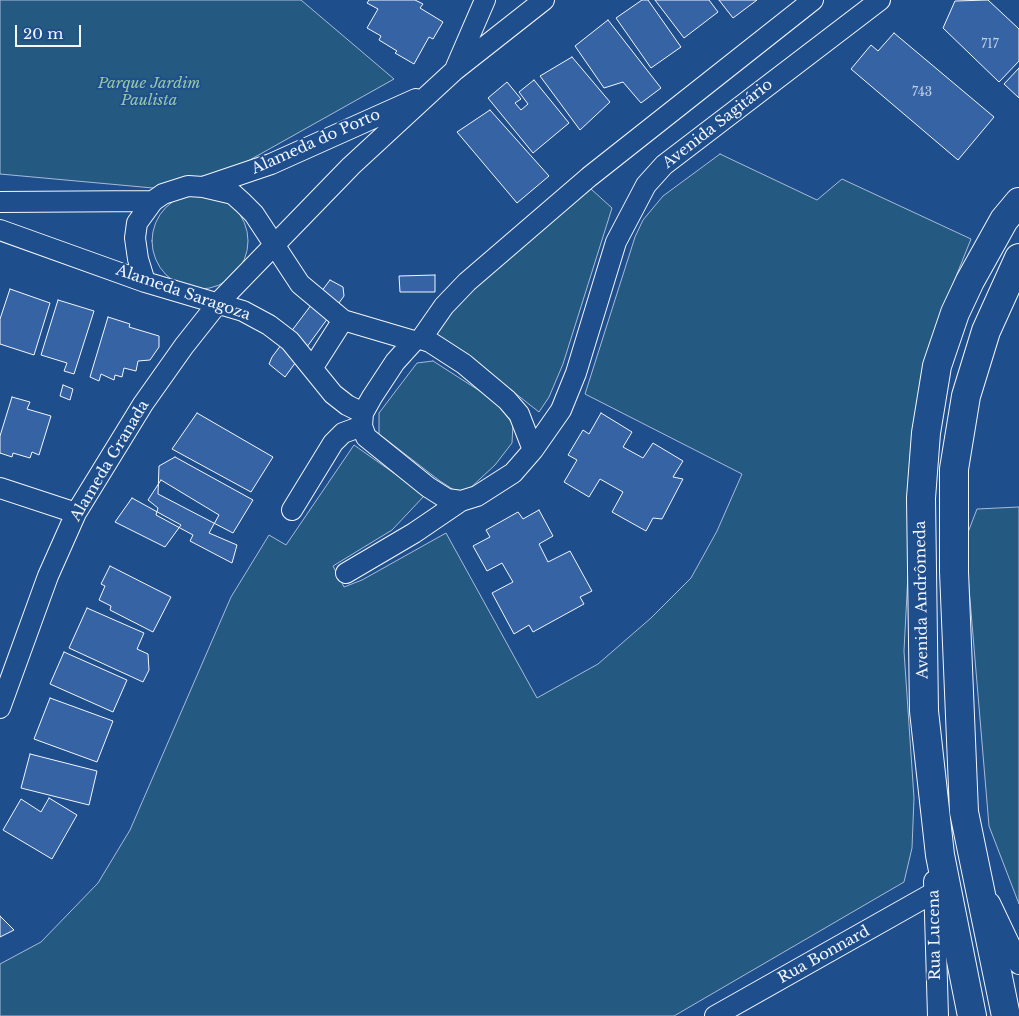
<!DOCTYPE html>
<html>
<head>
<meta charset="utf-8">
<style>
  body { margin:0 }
  #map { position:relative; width:1019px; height:1016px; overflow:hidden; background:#1f4e8c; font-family:"Libre Baskerville",serif }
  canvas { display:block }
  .scale { position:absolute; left:15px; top:25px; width:66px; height:22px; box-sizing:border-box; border:2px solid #f2f6ff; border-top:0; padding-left:6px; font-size:15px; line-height:18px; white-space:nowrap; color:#f2f6ff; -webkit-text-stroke:4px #1f4e8c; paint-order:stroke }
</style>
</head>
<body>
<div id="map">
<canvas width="1019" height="1016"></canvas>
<div class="scale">20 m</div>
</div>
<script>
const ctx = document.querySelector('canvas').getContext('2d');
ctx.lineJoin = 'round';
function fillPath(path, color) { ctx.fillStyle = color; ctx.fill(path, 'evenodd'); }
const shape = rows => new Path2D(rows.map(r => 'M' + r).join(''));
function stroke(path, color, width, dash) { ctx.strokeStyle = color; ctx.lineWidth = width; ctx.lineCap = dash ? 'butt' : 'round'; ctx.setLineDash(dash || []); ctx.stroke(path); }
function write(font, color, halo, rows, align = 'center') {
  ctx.font = font + ' "Libre Baskerville",serif'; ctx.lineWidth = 4; ctx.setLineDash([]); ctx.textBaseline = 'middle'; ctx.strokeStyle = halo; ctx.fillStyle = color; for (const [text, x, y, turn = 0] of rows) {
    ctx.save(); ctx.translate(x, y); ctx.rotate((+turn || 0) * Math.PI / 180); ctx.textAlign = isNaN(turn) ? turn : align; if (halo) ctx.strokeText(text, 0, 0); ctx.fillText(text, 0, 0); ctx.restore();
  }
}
const green = shape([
  [0,0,301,0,394,79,214,180,171,184,153,188,0,174,0,0],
  [720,154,817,200,842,179,971,239,941,314,915,440,904,651,914,798,912,848,904,882,674,1016,0,1016,0,964,41,942,98,883,130,830,231,597,269,535,286,545,354,445,425,495,392,530,333,566,344,587,362,580,446,533,537,698,598,664,651,618,691,578,717,531,742,474,585,394,635,237,643,220,663,196,720,154],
  [591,189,612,208,563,364,549,397,539,412,478,364,429,334,452,303,591,189],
  '152 241a48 48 0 1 1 96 0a48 48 0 1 1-96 0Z',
  [433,361,494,400,513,424,512,443,495,465,467,491,454,490,440,481,379,434,379,413,417,363,433,361],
  [1019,507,1019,904,989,826,965,540,977,509,1019,507]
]);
fillPath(green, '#245a82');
stroke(green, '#a8bbd7', 1);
const building = shape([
  [369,0,415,0,423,4,420,8,443,22,433,39,429,37,414,64,395,53,397,51,379,40,381,36,367,28,378,9,367,3,369,0],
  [642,0,648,0,681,47,651,68,616,18,642,0],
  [655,0,709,0,718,12,684,38,655,0],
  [719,0,757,0,733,18,719,0],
  [988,0,1019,29,1019,61,999,82,943,28,955,1,988,0],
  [608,20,661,88,641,103,623,82,604,88,575,46,608,20],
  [894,33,994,117,958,160,851,69,871,45,878,51,894,33],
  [572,57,610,102,580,130,540,76,572,57],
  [1019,68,1019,98,1004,84,1019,68],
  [534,80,569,123,533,153,488,98,507,82,521,99,515,103,521,110,528,104,519,92,534,80],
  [490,110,549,176,517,203,457,132,490,110],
  [435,275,435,292,400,292,399,276,435,275],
  [330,280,343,287,344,296,285,377,269,364,272,357,330,280],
  [10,289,50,303,34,355,0,344,0,319,10,289],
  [58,300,94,311,74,374,64,371,67,363,41,355,58,300],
  [108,317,130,324,129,327,159,336,159,347,150,360,138,361,136,371,124,368,122,377,115,375,114,380,101,374,99,381,90,377,108,317],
  [63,385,73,389,70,400,60,396,63,385],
  [12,397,30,402,27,409,51,416,39,455,32,452,30,458,13,453,12,457,0,453,0,436,12,397],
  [197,413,273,457,251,492,172,449,197,413],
  [601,413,632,432,623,447,643,458,653,443,683,461,673,477,683,479,662,519,653,518,646,531,612,512,623,492,600,479,589,497,564,482,577,460,568,455,583,430,589,434,601,413],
  [175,457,253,500,233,533,158,494,159,466,175,457],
  [161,480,219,515,209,533,237,545,232,563,190,541,193,535,156,515,158,508,148,500,161,480],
  [132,498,181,525,165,547,115,522,132,498],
  [539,510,553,536,539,544,548,562,570,551,592,591,580,597,584,604,533,632,529,625,514,634,492,593,513,582,502,563,487,571,473,546,490,537,486,530,518,512,523,519,539,510],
  [110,566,171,597,153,632,110,610,111,606,99,600,105,586,101,584,110,566],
  [87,608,144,633,137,649,148,654,149,670,143,682,69,648,87,608],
  [64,652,127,680,113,712,50,684,64,652],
  [50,698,113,721,97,762,34,739,50,698],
  [30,754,97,771,89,805,21,788,30,754],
  [49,798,77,815,52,859,3,830,21,799,41,812,49,798],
  [0,916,14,930,0,937,0,916]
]);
fillPath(building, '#3563a3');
stroke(building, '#f2f6ff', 1);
const street = shape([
  [456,67,485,0],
  [203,187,271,164,416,99],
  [0,202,153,201],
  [0,230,145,282,243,311,269,325,290,341,333,394,347,405,363,413],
  [145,282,138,259,135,238,137,223,153,201,163,194,188,186,203,187,233,194,243,203,254,214,300,284,343,320,414,341],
  [421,339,444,306,467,282,589,177,813,0],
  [421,339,430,342,464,364,507,400,519,414,533,450,513,473,477,496,461,501,447,499,428,487,366,437,362,426,363,413,372,397,395,362,414,341,421,339],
  [313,367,343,320],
  [533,450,561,410,576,373,616,242,646,185,664,165,880,0],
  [0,488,76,513],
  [292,510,333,443,343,433,362,426],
  [346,573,414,533,461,501],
  [0,708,48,576,76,513,143,404,184,346,218,303,351,166,455,70,544,0],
  [934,881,938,1016],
  [990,903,1019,964],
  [715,1016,933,893]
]);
const secondary = shape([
  [972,1016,940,855,924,711,921,498,926,433,937,366,955,313,970,281,1004,220,1019,202],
  [1006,1016,964,812,954,572,954,469,966,396,986,331,1019,258]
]);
stroke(street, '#f2f6ff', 22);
stroke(secondary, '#f2f6ff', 30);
stroke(street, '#1f4e8c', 20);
stroke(secondary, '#1f4e8c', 28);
write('12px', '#c3d1e8', null, [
  ["717",990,45],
  ["743",922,93]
]);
write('italic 15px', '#97c8a6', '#1f4e8c', [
  ["Parque Jardim",149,84],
  ["Paulista",149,101]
]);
write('15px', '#f2f6ff', '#1f4e8c', [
  ["Avenida Sagitário",718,124,-38],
  ["Alameda do Porto",316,142,-24],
  ["Alameda Saragoza",183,293,19],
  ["Alameda Granada",110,461,-59],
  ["Avenida Andrômeda",922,600,-91],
  ["Rua Lucena",935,935,-91],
  ["Rua Bonnard",824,955,-29]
]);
</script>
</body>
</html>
